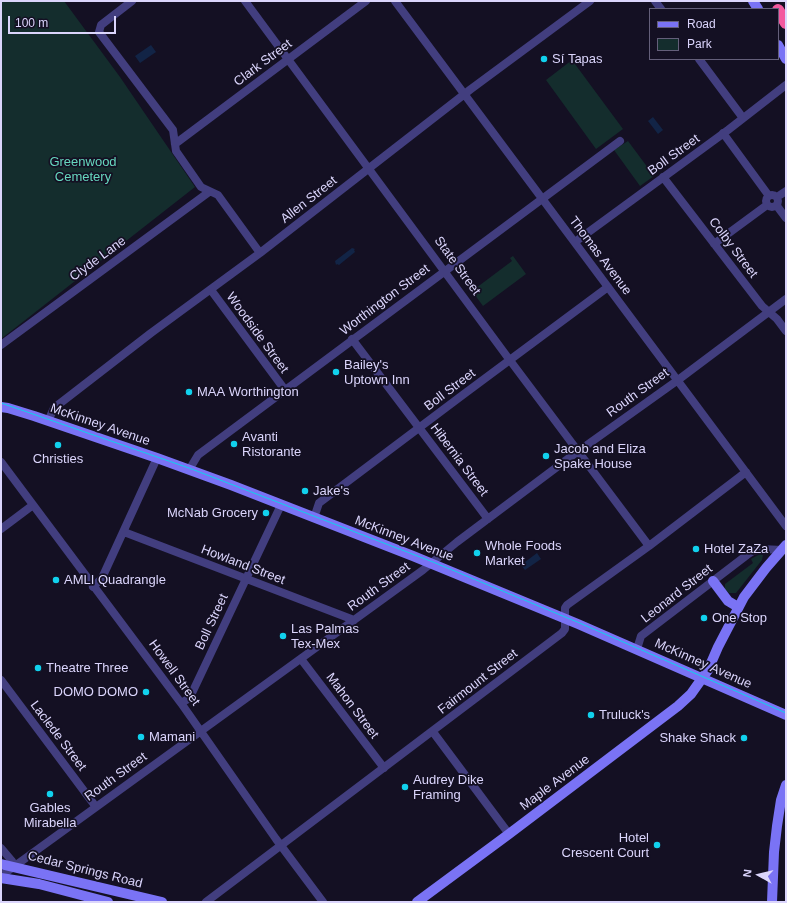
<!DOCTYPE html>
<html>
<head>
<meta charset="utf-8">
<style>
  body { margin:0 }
  #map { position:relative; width:787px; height:903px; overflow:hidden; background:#141023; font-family:Helvetica,sans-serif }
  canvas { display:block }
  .frame { position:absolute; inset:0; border:2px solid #dbd5fc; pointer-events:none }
  .legend { position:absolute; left:649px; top:8px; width:130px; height:52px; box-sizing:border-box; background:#141023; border:1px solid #645f7a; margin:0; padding:5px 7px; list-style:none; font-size:12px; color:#dbd5fc }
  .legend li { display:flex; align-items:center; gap:8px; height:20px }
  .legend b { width:20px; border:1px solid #645f7a }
  .north { position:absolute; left:739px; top:855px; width:40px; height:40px; -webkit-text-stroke:3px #141023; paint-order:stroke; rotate:278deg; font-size:11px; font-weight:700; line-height:16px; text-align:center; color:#dbd5fc }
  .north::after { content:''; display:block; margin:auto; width:14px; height:18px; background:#dbd5fc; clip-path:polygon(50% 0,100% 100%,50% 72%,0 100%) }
  .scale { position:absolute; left:8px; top:16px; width:108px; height:18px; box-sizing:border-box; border:2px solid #dbd5fc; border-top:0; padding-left:5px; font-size:12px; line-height:14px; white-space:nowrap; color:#dbd5fc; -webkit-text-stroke:3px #141023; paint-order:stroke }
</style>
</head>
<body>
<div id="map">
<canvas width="787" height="903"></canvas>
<div class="frame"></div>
<ul class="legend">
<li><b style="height:5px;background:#7a73f5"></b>Road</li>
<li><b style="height:11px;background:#142d2d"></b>Park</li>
</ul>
<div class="north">N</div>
<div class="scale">100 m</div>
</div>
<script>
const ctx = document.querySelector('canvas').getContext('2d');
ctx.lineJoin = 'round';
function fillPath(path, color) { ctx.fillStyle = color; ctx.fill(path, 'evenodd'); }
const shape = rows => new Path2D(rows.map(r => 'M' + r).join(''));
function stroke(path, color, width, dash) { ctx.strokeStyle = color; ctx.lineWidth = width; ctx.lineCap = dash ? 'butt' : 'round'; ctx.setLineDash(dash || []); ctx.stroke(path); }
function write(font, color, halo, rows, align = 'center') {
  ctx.font = font + ' Helvetica,sans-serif'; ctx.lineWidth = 3.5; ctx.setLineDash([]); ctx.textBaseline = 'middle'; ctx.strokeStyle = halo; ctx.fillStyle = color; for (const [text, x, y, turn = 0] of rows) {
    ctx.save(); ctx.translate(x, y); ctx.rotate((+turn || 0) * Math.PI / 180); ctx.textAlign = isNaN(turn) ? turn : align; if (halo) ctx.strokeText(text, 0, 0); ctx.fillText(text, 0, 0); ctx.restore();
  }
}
fillPath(shape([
  [1,1,64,1,120,77,195,187,1,339],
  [572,60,623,129,596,149,546,80],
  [628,141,654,176,640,186,614,150],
  [513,256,526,274,483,306,472,291,512,261,510,258],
  [760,554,763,555,762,560,736,593,729,593,725,589,725,584,753,563,751,559]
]), '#142d2d');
fillPath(shape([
  [151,45,156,52,140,63,135,56],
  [653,117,663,130,658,134,648,121],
  [352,248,355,249,354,250,355,252,339,265,337,264,336,265,335,261],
  [537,553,541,559,525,570,521,565]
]), '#122446');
stroke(shape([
  [132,1,101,25,99,32,173,130,176,151,201,187,218,195,260,253],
  [245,1,506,355,649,546],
  [395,1,786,526],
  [655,1,661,9],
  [699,59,743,118],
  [723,133,769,196],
  [175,144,366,1],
  [663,177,762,306,777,319,786,331],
  '766 201a6 6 0 1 1 12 0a6 6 0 1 1-12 0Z',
  [777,197,786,191],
  [777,206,786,218],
  [575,242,728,130,786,85],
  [714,244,767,205],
  [211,290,285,390],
  [352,339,488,519],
  [1,345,209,192],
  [48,421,54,408,151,333,260,253,471,89,590,1],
  [1,462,181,703,276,839,323,902],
  [189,470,198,455,620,141],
  [314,518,319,503,464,394,608,287],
  [1,529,33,505],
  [124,532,354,620],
  [93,587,102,578,157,458],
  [637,649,641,636,747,555,753,551,761,549,782,550],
  [301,659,384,768],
  [1,680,96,807],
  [181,703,188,699,192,693,281,505],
  [433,732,509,834],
  [1,848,12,861,14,866],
  [1,876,423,570,457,542,573,455,678,380,786,299],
  [206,902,562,633,565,629,565,608,567,605,649,546,746,472]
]), '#423e7f', 8);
stroke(shape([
  [753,1,758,9],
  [778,45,786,59],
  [1,407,8,408,34,416,157,458,231,485,413,556,578,624,786,715],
  [713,581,728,601,738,607],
  [1,864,162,902],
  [1,878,39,884,108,902],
  [417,902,509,834,678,706,691,694,708,670,718,647,744,597,766,568,786,545],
  [772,902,774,852,777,826,781,800,786,785]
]), '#7a73f5', 10);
stroke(shape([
  [778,10,786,23]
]), '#f3599f', 12);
stroke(shape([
  [1,403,189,468,433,562,582,624,786,713]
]), '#11d1ed', 1);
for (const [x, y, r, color] of [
  [544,59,4,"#11d1ed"],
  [336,372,4,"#11d1ed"],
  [189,392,4,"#11d1ed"],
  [234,444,4,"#11d1ed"],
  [58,445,4,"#11d1ed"],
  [546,456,4,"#11d1ed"],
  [305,491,4,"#11d1ed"],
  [266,513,4,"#11d1ed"],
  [696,549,4,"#11d1ed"],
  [477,553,4,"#11d1ed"],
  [56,580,4,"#11d1ed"],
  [704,618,4,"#11d1ed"],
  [283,636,4,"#11d1ed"],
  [38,668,4,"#11d1ed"],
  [146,692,4,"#11d1ed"],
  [591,715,4,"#11d1ed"],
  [141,737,4,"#11d1ed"],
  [744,738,4,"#11d1ed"],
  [405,787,4,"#11d1ed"],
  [50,794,4,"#11d1ed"],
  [657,845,4,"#11d1ed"]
]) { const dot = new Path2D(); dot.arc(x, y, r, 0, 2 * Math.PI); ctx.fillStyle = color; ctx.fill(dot); stroke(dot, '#141023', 1.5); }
write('13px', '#dbd5fc', '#141023', [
  ["Sí Tapas",552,59],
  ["Bailey's",344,365],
  ["Uptown Inn",344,380],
  ["MAA Worthington",197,392],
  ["Avanti",242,437],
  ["Ristorante",242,452],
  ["Jacob and Eliza",554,449],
  ["Spake House",554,464],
  ["Christies",58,459,"center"],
  ["Jake's",313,491],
  ["McNab Grocery",258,513,"right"],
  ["Whole Foods",485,546],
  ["Market",485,561],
  ["Hotel ZaZa",704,549],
  ["AMLI Quadrangle",64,580],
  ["One Stop",712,618],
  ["Las Palmas",291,629],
  ["Tex-Mex",291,644],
  ["Theatre Three",46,668],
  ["DOMO DOMO",138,692,"right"],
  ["Truluck's",599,715],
  ["Mamani",149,737],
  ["Shake Shack",736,738,"right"],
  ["Audrey Dike",413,780],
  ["Framing",413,795],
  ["Gables",50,808,"center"],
  ["Mirabella",50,823,"center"],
  ["Hotel",649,838,"right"],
  ["Crescent Court",649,853,"right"]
], 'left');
write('13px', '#dbd5fc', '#141023', [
  ["Clark Street",263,63,-37],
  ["Boll Street",674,155,-36],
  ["Allen Street",309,200,-38],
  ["Colby Street",733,248,53],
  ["Thomas Avenue",600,256,53],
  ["Clyde Lane",98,259,-36],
  ["State Street",457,266,54],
  ["Worthington Street",385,300,-37],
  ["Woodside Street",257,333,54],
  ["Boll Street",450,390,-37],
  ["Routh Street",638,393,-36],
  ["McKinney Avenue",100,425,19],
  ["Hibernia Street",459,460,53],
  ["McKinney Avenue",404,539,21],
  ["Howland Street",243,565,21],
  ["Routh Street",379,587,-36],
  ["Leonard Street",677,594,-38],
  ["Boll Street",212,622,-65],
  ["McKinney Avenue",703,664,24],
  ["Howell Street",174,673,54],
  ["Fairmount Street",478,682,-38],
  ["Mahon Street",352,706,53],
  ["Laclede Street",58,736,53],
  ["Routh Street",116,777,-36],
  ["Maple Avenue",555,783,-37],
  ["Cedar Springs Road",85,870,14]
]);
write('13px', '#66d7be', '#141023', [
  ["Greenwood",83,162],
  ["Cemetery",83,177]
]);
</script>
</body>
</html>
